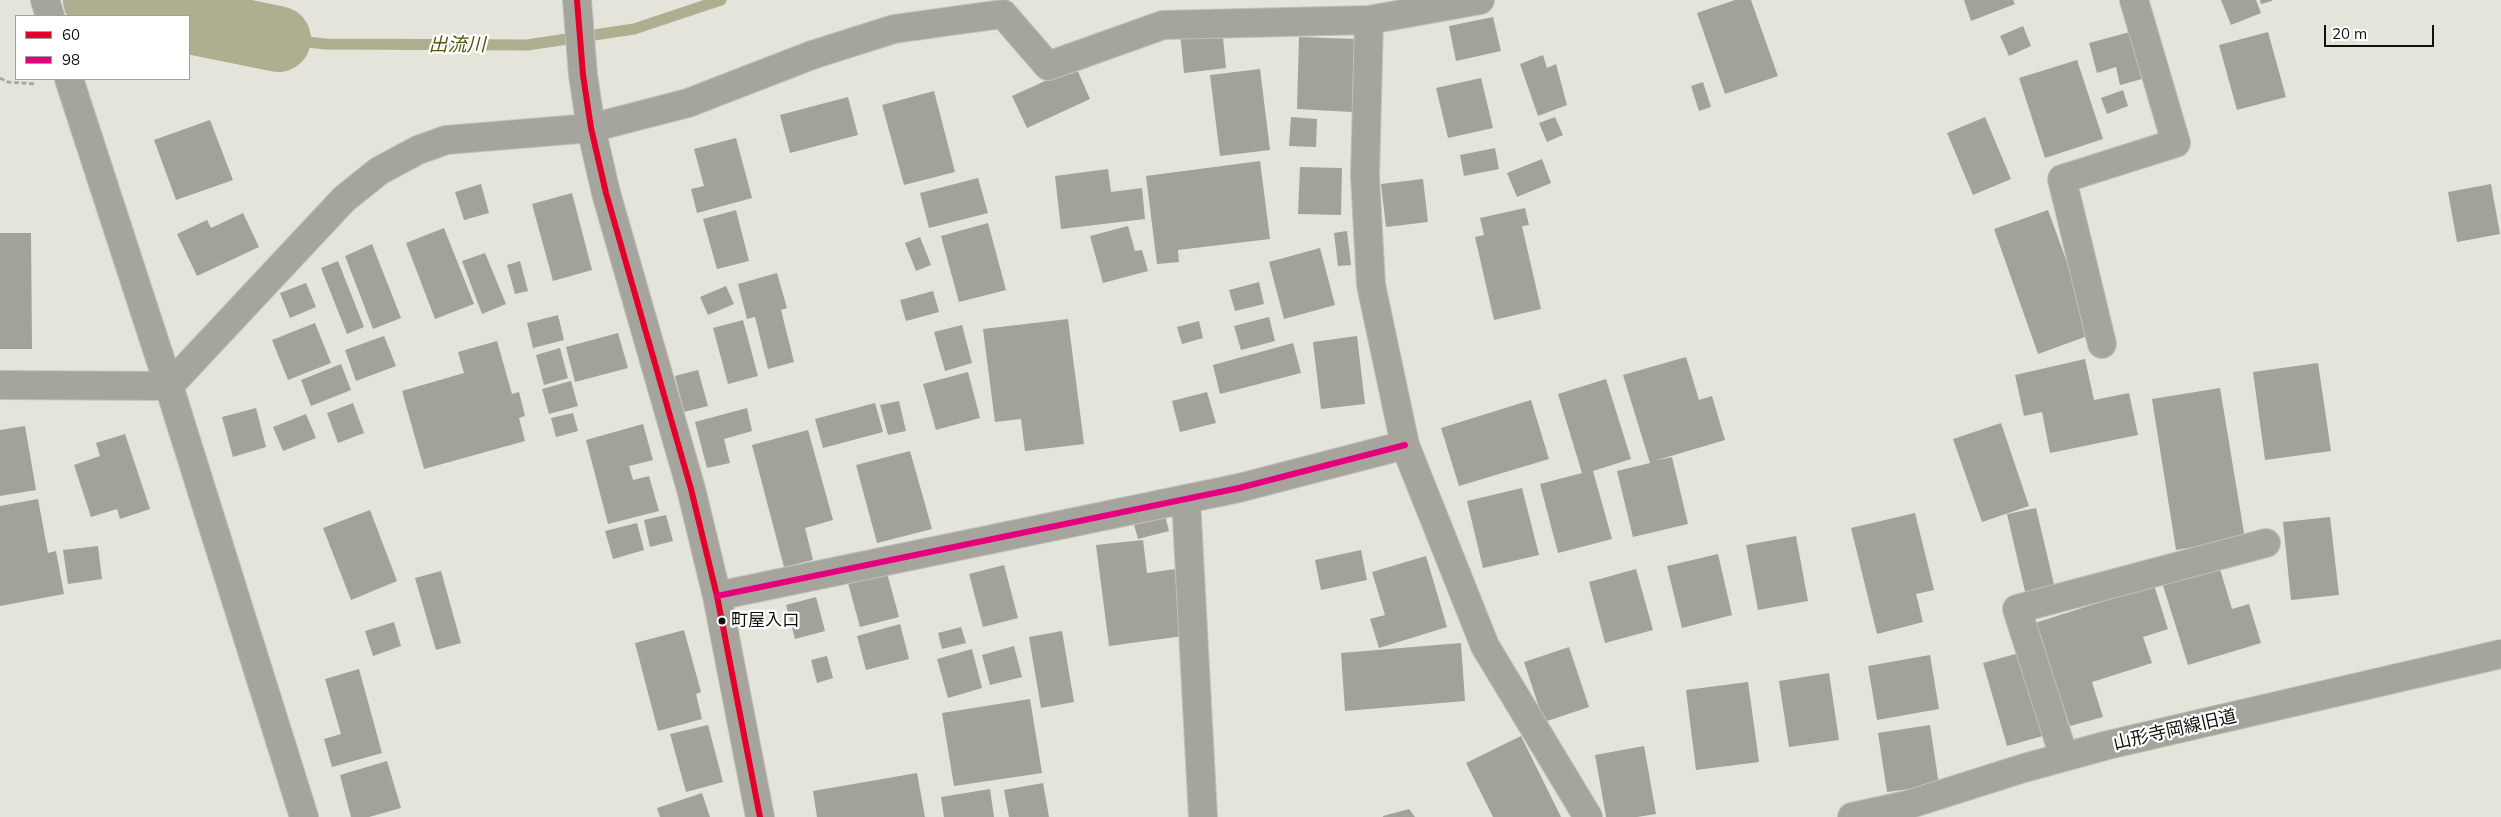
<!DOCTYPE html>
<html>
<head>
<meta charset="utf-8">
<style>
  body { margin:0 }
  #map { position:relative; width:2501px; height:817px; overflow:hidden; background:#e4e4da; font-family:Mulish,sans-serif }
  canvas { display:block }
  .legend { position:absolute; left:15px; top:15px; width:175px; height:65px; box-sizing:border-box; background:#fff; border:1px solid #a0a09d; margin:0; padding:6px 9px; list-style:none; font-size:15px; color:#11110b }
  .legend li { display:flex; align-items:center; gap:10px; height:25px }
  .legend b { width:25px; border:1px solid #a0a09d }
  .scale { position:absolute; left:2324px; top:25px; width:110px; height:22px; box-sizing:border-box; border:2px solid #11110b; border-top:0; padding-left:6px; font-size:15px; line-height:18px; white-space:nowrap; color:#11110b; -webkit-text-stroke:4px #fff; paint-order:stroke }
</style>
</head>
<body>
<div id="map">
<canvas width="2501" height="817"></canvas>
<ul class="legend">
<li><b style="height:6px;background:#e4002b"></b>60</li>
<li><b style="height:6px;background:#e5007d"></b>98</li>
</ul>
<div class="scale">20 m</div>
</div>
<script>
const ctx = document.querySelector('canvas').getContext('2d');
ctx.lineJoin = 'round';
const shape = rows => new Path2D(rows.map(r => 'M' + r).join(''));
function stroke(path, color, width, dash) { ctx.strokeStyle = color; ctx.lineWidth = width; ctx.lineCap = dash ? 'butt' : 'round'; ctx.setLineDash(dash || []); ctx.stroke(path); }
function fillPath(path, color) { ctx.fillStyle = color; ctx.fill(path, 'evenodd'); }
function write(font, color, halo, rows, align = 'center') {
  ctx.font = font + ' Mulish,"Noto Sans JP",sans-serif'; ctx.lineWidth = 4.5; ctx.setLineDash([]); ctx.textBaseline = 'middle'; ctx.strokeStyle = halo; ctx.fillStyle = color; for (const [text, x, y, turn = 0] of rows) {
    ctx.save(); ctx.translate(x, y); ctx.rotate((+turn || 0) * Math.PI / 180); ctx.textAlign = isNaN(turn) ? turn : align; if (halo) ctx.strokeText(text, 0, 0); ctx.fillText(text, 0, 0); ctx.restore();
  }
}
stroke(shape([
  [278,39,326,44,527,45,634,29,721,0]
]), '#adaf90', 11);
stroke(shape([
  [96,0,168,16],
  [189,21,278,39]
]), '#adaf90', 66);
fillPath(shape([
  [1735,0,1751,0,1778,76,1725,94,1697,13],
  [1964,0,2013,0,2015,4,1971,21],
  [2221,0,2256,0,2261,13,2231,25],
  [2260,0,2272,0,2272,1,2261,4],
  [1493,17,1501,51,1456,61,1449,26],
  [2023,26,2031,46,2009,56,2000,36],
  [1222,27,1226,68,1184,73,1180,32],
  [2130,32,2142,79,2120,85,2116,67,2097,73,2089,43],
  [2268,32,2286,97,2237,110,2219,45],
  [1299,37,1355,39,1352,112,1297,109],
  [1543,55,1547,68,1556,64,1567,105,1538,116,1520,64],
  [2077,60,2103,139,2045,158,2019,78],
  [1076,67,1090,99,1027,128,1012,96],
  [1260,69,1270,150,1220,156,1210,75],
  [1481,78,1493,128,1448,138,1436,88],
  [1703,82,1711,107,1699,111,1691,86],
  [2123,90,2128,106,2107,114,2101,98],
  [934,91,955,172,904,185,882,105],
  [848,97,858,135,790,153,780,115],
  [1291,117,1317,119,1316,147,1289,146],
  [1555,117,1563,135,1547,142,1539,123],
  [1985,117,2011,179,1973,195,1947,133],
  [210,120,233,180,176,200,154,140],
  [736,138,752,198,697,213,691,189,704,186,694,149],
  [1495,148,1499,169,1464,176,1460,155],
  [1542,159,1551,183,1517,197,1507,173],
  [1260,161,1270,239,1178,250,1179,262,1157,264,1146,176],
  [1300,167,1342,168,1341,215,1298,214],
  [1108,169,1111,192,1142,188,1145,219,1061,229,1055,176],
  [978,178,988,213,929,228,920,193],
  [1423,179,1428,222,1386,227,1381,184],
  [481,184,489,213,464,220,455,192],
  [2491,184,2500,234,2457,242,2448,192],
  [572,193,592,270,553,281,532,204],
  [1525,208,1529,225,1522,226,1541,309,1494,320,1475,237,1484,235,1480,218],
  [736,210,749,261,717,269,703,219],
  [2048,210,2093,334,2038,354,1994,229],
  [243,213,259,247,197,276,177,234,207,220,211,228],
  [988,223,1006,290,959,302,941,236],
  [1128,226,1135,251,1142,250,1148,271,1103,283,1090,236],
  [444,228,474,304,435,319,406,243],
  [1347,231,1351,265,1338,266,1334,233],
  [0,233,31,233,32,349,0,349],
  [920,237,931,265,916,271,905,243],
  [372,244,401,318,373,329,345,256],
  [1320,248,1335,305,1284,319,1269,262],
  [485,253,506,304,482,314,462,261],
  [338,261,364,327,347,334,321,268],
  [520,261,528,291,515,294,507,265],
  [777,273,787,308,781,310,794,362,768,369,755,317,747,319,738,284],
  [1259,282,1264,304,1235,311,1229,290],
  [306,283,316,307,290,318,280,293],
  [726,286,734,304,708,315,700,297],
  [933,291,939,312,906,321,900,300],
  [558,315,564,340,533,348,527,323],
  [1269,317,1275,341,1241,350,1234,326],
  [1068,319,1084,444,1025,451,1021,419,995,422,983,329],
  [743,320,758,376,728,384,713,328],
  [1199,321,1203,338,1182,344,1177,327],
  [315,323,331,363,288,380,272,340],
  [962,325,972,363,945,371,934,332],
  [618,333,628,368,575,382,566,347],
  [384,336,396,366,356,381,345,350],
  [1357,336,1365,404,1321,409,1313,342],
  [497,341,512,394,519,392,525,416,519,418,525,441,424,469,402,391,464,373,458,352],
  [1293,343,1301,373,1220,394,1213,365],
  [560,348,568,378,544,385,536,355],
  [1686,357,1699,400,1712,396,1725,440,1654,461,1672,457,1688,524,1633,537,1617,471,1650,463,1623,375],
  [2085,359,2094,400,2129,393,2138,435,2050,453,2042,412,2024,416,2015,375],
  [2318,363,2331,451,2265,460,2253,372],
  [341,364,351,390,311,406,301,380],
  [698,370,708,406,684,412,675,376],
  [968,372,980,418,936,430,923,384],
  [1606,379,1631,459,1593,471,1612,539,1558,553,1540,484,1582,473,1558,394],
  [571,381,578,406,549,414,542,389],
  [2220,388,2245,539,2176,550,2152,399],
  [1207,392,1216,423,1180,432,1172,401],
  [1531,400,1549,459,1459,486,1441,428],
  [899,401,906,431,888,435,880,405],
  [353,403,364,433,338,443,327,413],
  [875,403,883,432,823,448,815,419],
  [256,408,266,447,233,457,222,417],
  [747,408,752,431,724,439,730,463,707,468,695,422],
  [573,413,578,431,556,437,551,418],
  [306,414,316,438,283,451,273,427],
  [2001,423,2029,506,1982,522,1953,439],
  [643,424,653,460,629,466,633,480,649,476,659,511,608,524,586,440],
  [25,426,36,490,0,496,0,430],
  [808,430,833,520,805,528,813,560,784,567,752,445],
  [125,434,150,509,120,519,117,509,91,517,74,465,100,456,96,443],
  [910,451,932,529,877,543,856,465],
  [1522,488,1539,555,1483,568,1467,501],
  [38,499,48,553,56,551,64,594,0,606,0,506],
  [1163,508,1169,531,1138,539,1132,517],
  [2036,508,2056,593,2027,600,2007,514],
  [370,510,397,581,351,600,323,528],
  [1915,513,1934,590,1916,594,1923,622,1877,634,1851,528],
  [666,515,673,541,650,547,644,520],
  [2330,517,2339,595,2291,600,2283,522],
  [637,523,644,550,613,559,605,531],
  [1796,536,1808,601,1758,610,1746,545],
  [1143,540,1147,573,1183,568,1191,635,1109,646,1096,545],
  [98,546,102,579,68,584,63,550],
  [1361,550,1367,580,1321,590,1315,560],
  [1718,554,1732,615,1682,628,1667,566],
  [1426,556,1447,627,1379,648,1370,619,1385,615,1372,572],
  [2217,559,2232,609,2249,604,2261,643,2188,665,2160,576],
  [1004,565,1018,618,983,627,969,574],
  [1636,569,1653,630,1605,643,1589,582],
  [441,571,461,643,436,650,415,578],
  [887,573,899,617,860,627,848,583],
  [2154,585,2168,629,2143,637,2152,663,2092,682,2103,717,2070,726,2035,623],
  [816,597,825,631,795,639,786,605],
  [394,622,401,646,373,656,365,631],
  [900,624,909,659,866,670,857,636],
  [961,627,966,643,942,649,938,633],
  [684,630,701,692,696,694,702,719,658,731,635,643],
  [1062,631,1074,702,1041,708,1029,637],
  [1461,643,1465,701,1345,711,1341,653],
  [1014,646,1022,677,990,685,982,655],
  [1569,647,1589,707,1544,722,1524,662],
  [972,649,982,688,948,698,937,659],
  [2026,651,2050,734,2007,746,1983,663],
  [1930,655,1939,709,1877,720,1868,666],
  [827,656,833,678,817,683,811,660],
  [359,669,382,753,332,767,324,739,341,734,325,679],
  [1829,673,1839,740,1789,747,1779,681],
  [1748,682,1759,762,1696,770,1686,690],
  [1030,699,1042,773,954,786,942,713],
  [708,725,723,782,686,792,670,734],
  [1930,725,1939,785,1887,792,1878,733],
  [1521,736,1561,817,1493,817,1466,763],
  [1644,746,1656,814,1637,817,1606,817,1595,755],
  [387,761,401,808,369,817,351,817,340,775],
  [917,773,925,817,817,817,813,791],
  [1043,783,1049,817,1009,817,1004,790],
  [990,789,994,817,944,817,941,797],
  [702,793,710,817,660,817,657,808],
  [1409,809,1415,817,1383,817,1383,816]
]), '#a2a29b');
const minor = shape([
  [45,0,50,16],
  [577,0,583,75,591,128,606,193,691,489,717,596,760,817],
  [1369,20,1365,176,1371,285,1405,445,1485,646,1588,817],
  [69,79,169,386,304,817],
  [2102,344,2062,179,2176,143,2134,0],
  [0,385,169,386,344,199,379,171,418,150,446,140,591,128,688,103,812,55,894,29,966,19,1003,14,1048,66,1163,25,1369,20,1480,0],
  [1186,499,1203,817],
  [717,596,1239,488,1405,445],
  [2064,757,2017,609,2266,543],
  [1852,817,1907,805,2024,768,2108,745,2501,654]
]);
stroke(minor, '#c1c1ba', 30);
stroke(shape([
  [0,78,8,82,36,84]
]), '#a9aaa3', 3, [5, 2.5]);
stroke(minor, '#a5a59e', 28);
stroke(shape([
  [577,0,583,75,591,128,606,193,691,489,717,596,760,817]
]), '#e4002b', 6);
stroke(shape([
  [717,596,1239,488,1405,445]
]), '#e5007d', 6);
for (const [x, y, r, color] of [
  [722,621,4.5,"#11110b"]
]) { const dot = new Path2D(); dot.arc(x, y, r, 0, 2 * Math.PI); ctx.fillStyle = color; ctx.fill(dot); stroke(dot, '#fff', 2); }
write('17px', '#11110b', '#fff', [
  ["町屋入口",731,621]
], 'left');
write('18px', '#11110b', '#fff', [
  ["山形寺岡線旧道",2175,730,-13]
]);
write('italic 19px', '#535511', '#fff', [
  ["出流川",457,45]
]);
</script>
</body>
</html>
